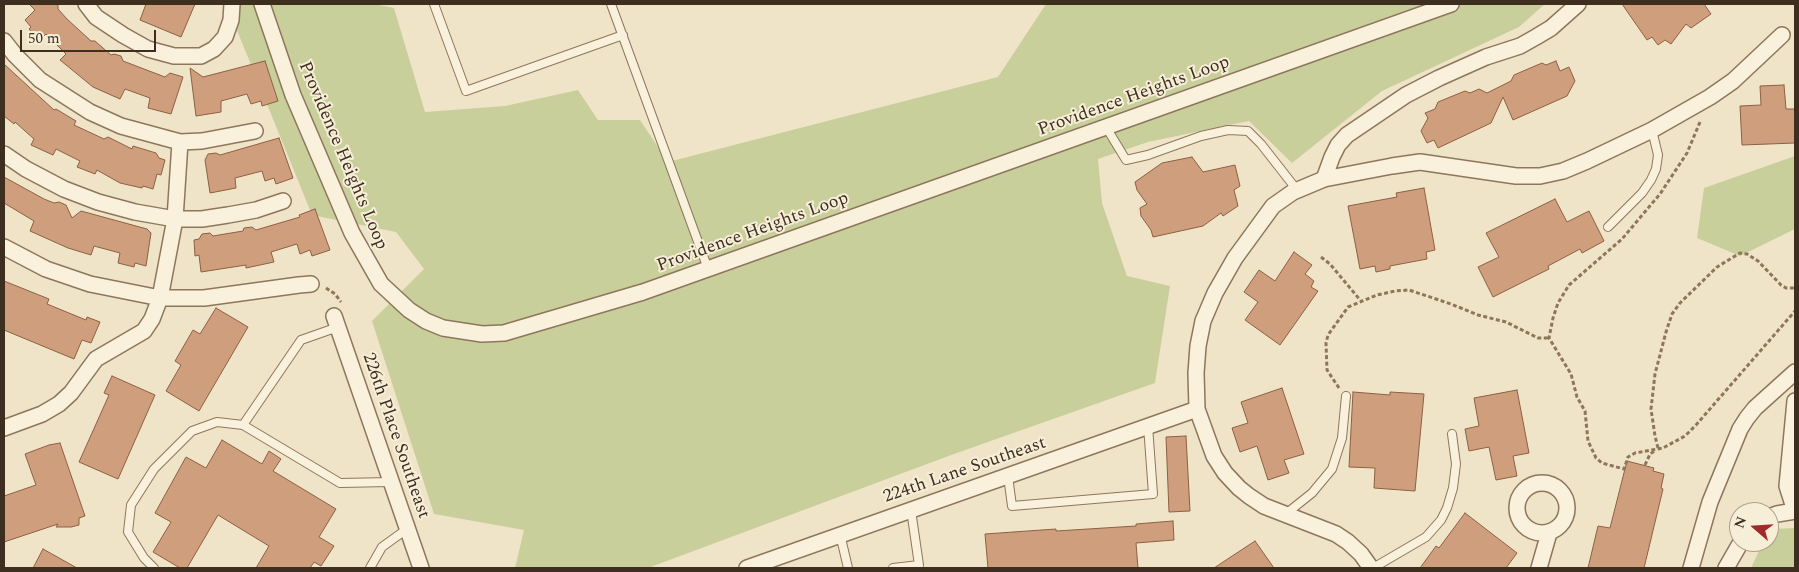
<!DOCTYPE html>
<html>
<head>
<meta charset="utf-8">
<style>
  body { margin:0 }
  #map { position:relative; width:1799px; height:572px; overflow:hidden; background:#f0e4c8; font-family:Spectral,serif }
  canvas { display:block }
  .frame { position:absolute; inset:0; border:5px solid #3d2e20; pointer-events:none }
  .north { position:absolute; left:1729px; top:502px; width:50px; height:50px; box-sizing:border-box; background:#f7eed8; border:1px solid #ada18e; border-radius:50%; rotate:289deg; font-size:14px; font-weight:700; line-height:20px; text-align:center; color:#3d2e20 }
  .north::after { content:''; display:block; margin:auto; width:18px; height:22px; background:#9e2a2b; clip-path:polygon(50% 0,100% 100%,50% 72%,0 100%) }
  .scale { position:absolute; left:20px; top:30px; width:136px; height:22px; box-sizing:border-box; border:2px solid #3d2e20; border-top:0; padding-left:6px; font-size:15px; line-height:18px; white-space:nowrap; color:#3d2e20; -webkit-text-stroke:4px #f7eed8; paint-order:stroke }
</style>
</head>
<body>
<div id="map">
<canvas width="1799" height="572"></canvas>
<div class="frame"></div>
<div class="north">N</div>
<div class="scale">50 m</div>
</div>
<script>
const ctx = document.querySelector('canvas').getContext('2d');
ctx.lineJoin = 'round';
function fillPath(path, color) { ctx.fillStyle = color; ctx.fill(path, 'evenodd'); }
const shape = rows => new Path2D(rows.map(r => 'M' + r).join(''));
function stroke(path, color, width, dash) { ctx.strokeStyle = color; ctx.lineWidth = width; ctx.lineCap = dash ? 'butt' : 'round'; ctx.setLineDash(dash || []); ctx.stroke(path); }
function write(font, color, halo, rows, align = 'center') {
  ctx.font = font + ' Spectral,serif'; ctx.lineWidth = 4; ctx.setLineDash([]); ctx.textBaseline = 'middle'; ctx.strokeStyle = halo; ctx.fillStyle = color; for (const [text, x, y, turn = 0] of rows) {
    ctx.save(); ctx.translate(x, y); ctx.rotate((+turn || 0) * Math.PI / 180); ctx.textAlign = isNaN(turn) ? turn : align; if (halo) ctx.strokeText(text, 0, 0); ctx.fillText(text, 0, 0); ctx.restore();
  }
}
fillPath(shape([
  [235,4,375,4,394,8,425,112,505,106,578,90,598,120,640,120,668,162,998,77,1046,4,1545,4,1519,27,1382,91,1292,163,1249,121,1148,142,1098,159,1102,203,1127,276,1170,286,1155,383,954,454,648,568,515,568,524,530,434,514,372,321,424,269,396,232,312,215,234,23],
  [1795,156,1795,229,1740,256,1697,238,1704,188],
  [1795,528,1795,568,1751,568,1763,542,1769,542,1769,533,1772,529]
]), '#c9cf9b');
const building = shape([
  [29,4,58,4,58,9,67,19,91,41,95,41,111,55,114,54,121,56,123,61,165,77,170,73,183,77,171,114,148,108,150,98,125,89,120,99,93,87,60,60,66,54,46,34,39,41,29,29,31,27,25,20,35,10,29,4],
  [146,4,195,4,181,37,140,20,146,4],
  [1622,4,1704,4,1711,14,1691,28,1686,24,1671,44,1665,40,1658,45,1652,37,1647,40,1622,4],
  [265,61,278,101,262,106,261,101,251,104,247,94,221,101,221,112,196,116,190,68,203,77,265,61],
  [1556,61,1560,71,1569,67,1575,81,1567,96,1513,120,1503,97,1491,123,1438,148,1434,140,1427,143,1421,131,1428,118,1425,113,1435,109,1438,102,1465,91,1470,93,1479,89,1487,93,1511,81,1514,75,1542,63,1546,65,1556,61],
  [4,64,54,110,56,109,76,121,74,125,104,139,108,137,132,149,133,146,156,153,159,158,165,160,161,175,157,174,153,189,143,186,142,188,120,183,97,170,95,174,77,167,80,161,56,149,53,155,31,145,34,139,15,122,14,124,4,116,4,64],
  [1784,85,1786,109,1795,109,1795,143,1742,145,1740,106,1761,105,1760,86,1784,85],
  [279,138,293,178,276,184,274,178,265,181,262,171,235,178,236,188,210,193,205,160,208,154,216,153,220,155,279,138],
  [1192,157,1203,172,1235,165,1240,186,1234,190,1238,206,1223,216,1221,213,1203,226,1153,237,1151,230,1141,216,1140,208,1147,204,1137,190,1135,182,1162,163,1192,157],
  [4,177,44,199,54,203,59,202,66,205,72,218,81,211,147,229,151,233,146,266,135,263,134,267,118,263,120,253,94,246,91,255,68,248,30,231,34,221,4,203,4,177],
  [1424,188,1435,250,1426,252,1427,259,1390,266,1390,269,1376,272,1375,266,1360,269,1348,206,1397,197,1396,193,1424,188],
  [1555,199,1567,222,1589,211,1604,241,1582,253,1580,249,1548,266,1549,269,1493,297,1478,267,1499,257,1486,233,1555,199],
  [315,209,330,250,312,256,310,250,300,254,297,244,271,252,274,262,246,268,246,265,201,272,199,255,195,256,194,240,199,239,202,234,210,233,213,236,243,231,244,228,252,227,256,230,300,217,299,215,315,209],
  [1294,252,1312,265,1305,274,1314,281,1311,287,1318,291,1280,345,1245,320,1258,302,1244,292,1259,270,1275,281,1294,252],
  [4,281,49,299,47,304,86,320,87,317,100,322,91,343,82,340,74,359,4,330,4,281],
  [216,308,248,327,199,411,166,391,181,365,175,361,193,330,200,334,216,308],
  [112,376,155,395,118,479,79,462,109,395,104,393,112,376],
  [1282,388,1304,454,1284,460,1289,473,1268,480,1257,446,1240,452,1232,428,1248,423,1241,402,1282,388],
  [1517,390,1529,453,1513,456,1517,476,1496,480,1489,447,1469,451,1465,429,1479,426,1474,398,1517,390],
  [1353,392,1390,395,1390,392,1424,394,1415,491,1374,488,1375,468,1349,467,1353,392],
  [1186,436,1190,511,1169,512,1166,437,1186,436],
  [222,440,262,464,269,451,281,459,273,471,336,509,319,537,334,546,321,566,314,562,310,568,256,568,269,546,218,515,187,568,180,568,153,552,171,522,155,513,186,457,206,468,222,440],
  [60,443,85,516,79,518,79,525,71,527,56,527,58,524,4,542,4,496,36,485,25,454,49,445,60,443],
  [1627,461,1654,468,1653,471,1664,474,1661,488,1663,489,1644,568,1588,568,1598,526,1610,528,1627,461],
  [1465,513,1517,553,1506,568,1420,568,1436,546,1439,548,1465,513],
  [1173,521,1174,540,1136,543,1138,568,988,568,985,534,1056,529,1056,531,1136,526,1136,524,1173,521],
  [1255,541,1274,568,1214,568,1255,541],
  [43,549,77,568,33,568,43,549]
]);
fillPath(building, '#cf9f7d');
stroke(building, '#8d5f41', 1);
const lane = shape([
  [434,4,466,91,623,35],
  [611,4,708,269],
  [1106,127,1126,160,1148,155,1201,136,1228,130,1248,131,1261,144,1297,190],
  [1608,227,1642,193,1651,180,1656,169,1658,155,1652,130],
  [338,327,301,340,243,425,340,483,391,482],
  [1008,476,1012,506,1153,494,1148,426],
  [1287,513,1312,493,1332,469,1342,438,1346,396],
  [840,534,848,568],
  [154,568,144,558,128,532,131,505,154,469,192,431,217,422,243,425],
  [370,568,382,547,407,529],
  [893,568,919,565,911,510],
  [1373,568,1426,537,1441,520,1447,508,1453,488,1456,464,1452,434]
]);
const street = shape([
  [86,4,96,17,123,35,148,49,174,56,201,56,214,49,225,37,231,20,232,4],
  [262,4,293,95,352,233,381,284,409,310,426,321,443,328,482,334,504,333,643,292,1451,4],
  [4,41,15,55,40,80,90,112,121,126,180,142,202,141,255,131],
  [4,154,26,169,64,189,98,202,135,212,175,219,202,219,228,215,256,210,283,201],
  [1324,179,1332,157,1338,145,1347,135,1406,95,1439,78,1486,57,1520,46,1536,37,1551,28,1578,4],
  [4,247,46,269,90,284,160,298,204,298,299,285,311,284],
  [334,316,421,568],
  [4,428,42,414,59,404,71,393,96,359,144,331,152,319,160,298,175,219,180,142],
  '1517 508a25 25 0 1 1 50 0a25 25 0 1 1-50 0Z',
  [1795,511,1787,486,1795,401],
  [1769,517,1777,514,1795,511],
  [747,568,1197,409],
  [1371,568,1361,554,1348,542,1336,534,1264,506,1249,496,1239,488,1225,473,1214,456,1197,409,1196,373,1198,346,1203,321,1215,293,1235,258,1273,206,1293,192,1324,179,1392,166,1420,162,1516,176,1540,176,1563,171,1587,161,1652,130,1710,97,1733,81,1782,35],
  [1539,568,1549,533],
  [1691,568,1710,502,1740,429,1747,418,1755,408,1795,372],
  [1726,568,1741,542]
]);
stroke(lane, '#8d765c', 10);
stroke(street, '#8d765c', 18);
stroke(shape([
  [1700,122,1687,153,1660,194,1622,239,1569,285,1558,303,1553,318,1549,338,1571,374,1577,397,1585,411,1588,441,1596,458,1602,463,1624,469,1628,457,1635,453,1663,448,1685,436,1696,425,1795,311],
  [1321,257,1330,264,1361,301],
  [326,288,335,294,341,302],
  [1339,388,1327,370,1326,343,1328,335,1348,307,1377,295,1395,291,1409,290,1451,304,1478,315,1506,322,1538,338,1549,338],
  [1658,448,1655,436,1651,409,1655,374,1666,332,1672,314,1680,303,1717,267,1740,253,1747,254,1758,261,1781,285,1786,288,1795,288],
  [1645,465,1650,454,1656,450]
]), '#8d765c', 3, [4, 2.5]);
stroke(lane, '#faf1dc', 8);
stroke(street, '#faf1dc', 15);
write('18px', '#3d2e20', '#f7eed8', [
  ["Providence Heights Loop",1134,97,-20],
  ["Providence Heights Loop",342,156,67],
  ["Providence Heights Loop",753,233,-20],
  ["226th Place Southeast",395,436,71],
  ["224th Lane Southeast",965,471,-19]
]);
</script>
</body>
</html>
